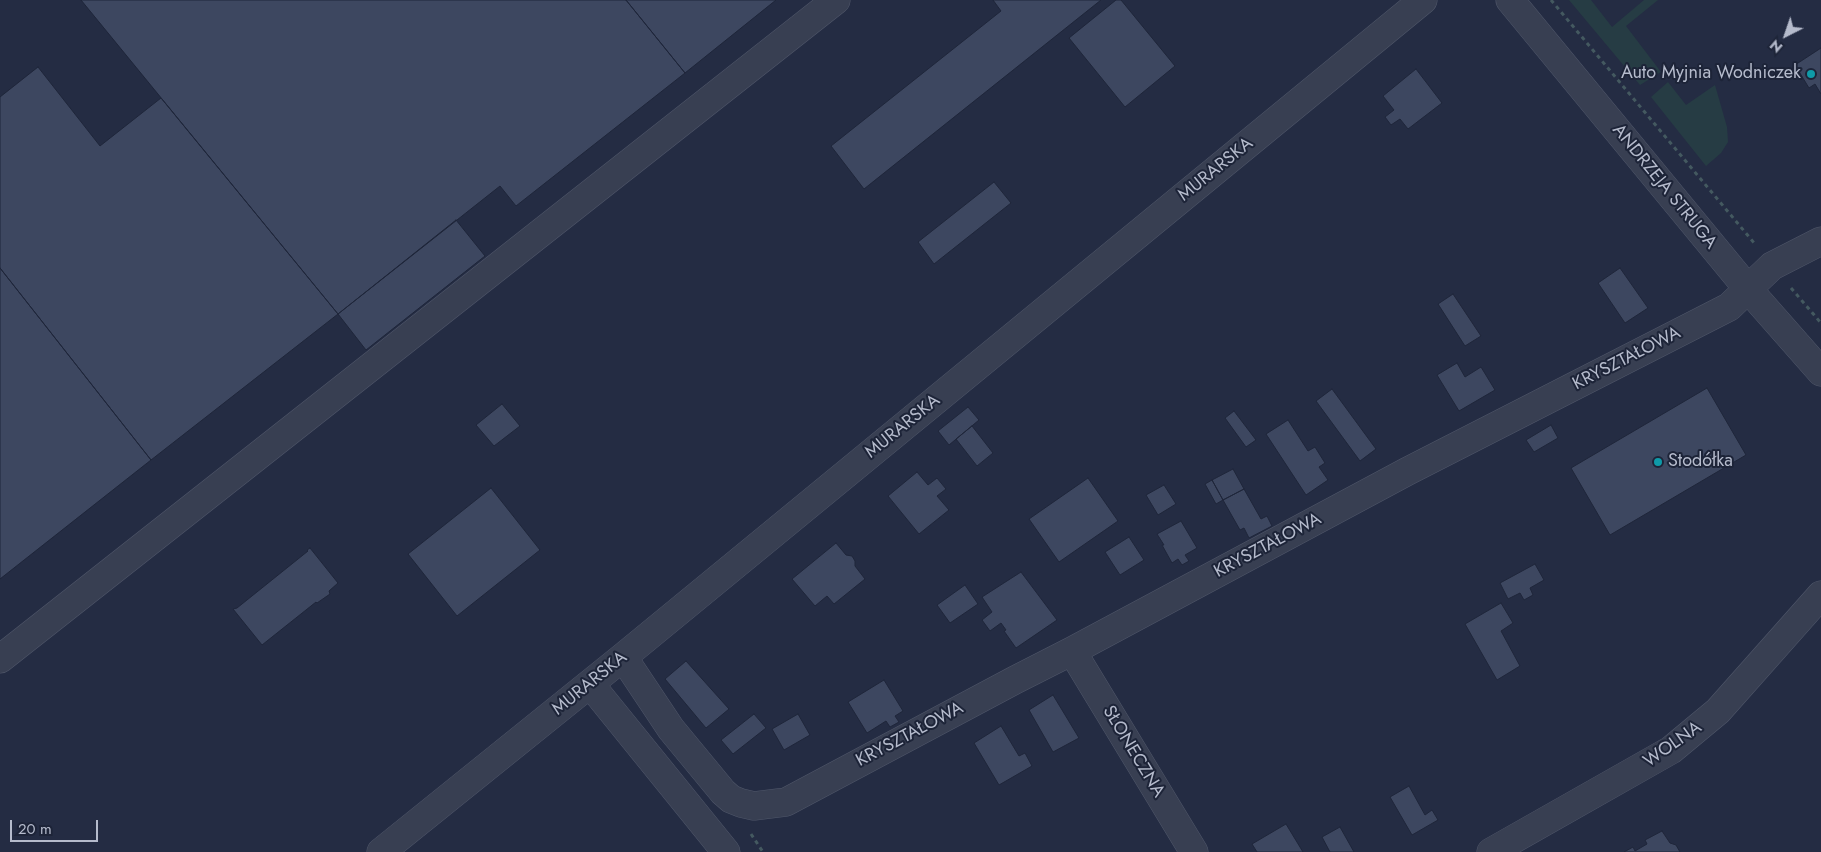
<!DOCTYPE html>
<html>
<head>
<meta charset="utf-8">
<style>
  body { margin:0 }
  #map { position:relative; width:1821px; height:852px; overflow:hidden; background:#242c43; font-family:Jost,sans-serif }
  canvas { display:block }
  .north { position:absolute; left:1761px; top:10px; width:50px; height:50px; -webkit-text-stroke:4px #1d2438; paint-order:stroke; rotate:221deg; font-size:14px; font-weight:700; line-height:20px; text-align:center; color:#b5bbcc }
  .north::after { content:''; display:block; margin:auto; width:18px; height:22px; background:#b5bbcc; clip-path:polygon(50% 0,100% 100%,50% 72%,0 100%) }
  .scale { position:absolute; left:10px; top:820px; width:88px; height:22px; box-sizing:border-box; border:2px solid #b5bbcc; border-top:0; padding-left:6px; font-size:15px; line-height:18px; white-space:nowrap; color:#b5bbcc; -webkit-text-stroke:4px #1d2438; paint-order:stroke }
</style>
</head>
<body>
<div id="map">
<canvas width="1821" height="852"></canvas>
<div class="north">N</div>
<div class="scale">20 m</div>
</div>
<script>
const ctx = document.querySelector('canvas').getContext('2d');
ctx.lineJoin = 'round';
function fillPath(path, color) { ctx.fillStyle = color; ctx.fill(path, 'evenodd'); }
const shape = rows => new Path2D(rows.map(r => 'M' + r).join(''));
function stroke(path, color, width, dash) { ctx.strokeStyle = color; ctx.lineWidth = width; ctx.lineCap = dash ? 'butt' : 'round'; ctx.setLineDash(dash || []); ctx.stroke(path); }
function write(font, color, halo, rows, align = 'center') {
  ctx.font = font + ' Jost,sans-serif'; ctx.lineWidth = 4; ctx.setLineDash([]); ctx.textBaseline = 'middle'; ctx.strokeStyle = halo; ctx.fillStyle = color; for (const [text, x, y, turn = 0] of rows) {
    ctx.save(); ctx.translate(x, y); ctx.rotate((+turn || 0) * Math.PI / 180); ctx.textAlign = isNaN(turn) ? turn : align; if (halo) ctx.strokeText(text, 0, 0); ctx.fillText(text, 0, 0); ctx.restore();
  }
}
fillPath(shape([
  [1569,0,1591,0,1612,27,1644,0,1658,0,1626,26,1661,72,1640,85],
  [1668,82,1686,105,1715,85,1727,127,1728,142,1721,153,1706,166,1651,97]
]), '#263c44');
const building = shape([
  [81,0,626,0,685,73,516,206,500,186,338,314,81,0],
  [626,0,776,0,685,73,626,0],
  [993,0,1101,0,864,189,831,146,1001,11,993,0],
  [1116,0,1121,0,1175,66,1125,107,1069,38,1116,0],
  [1821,48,1821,94,1815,84,1809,88,1795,65,1821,48],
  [38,67,100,146,161,98,338,314,151,460,0,268,0,97,38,67],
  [1416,69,1442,103,1408,129,1400,119,1391,125,1385,117,1394,110,1383,96,1416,69],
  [994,182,1011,203,934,264,918,242,994,182],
  [456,220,485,256,366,350,338,314,456,220],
  [0,268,151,460,0,579,0,268],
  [1620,268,1648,308,1625,323,1598,283,1620,268],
  [1453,294,1481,336,1465,346,1438,304,1453,294],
  [1457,363,1465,377,1481,367,1495,390,1459,411,1437,375,1457,363],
  [1707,388,1746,455,1610,535,1571,468,1707,388],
  [1332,389,1376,449,1360,461,1316,401,1332,389],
  [502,404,520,426,494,446,476,425,502,404],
  [968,407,979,420,949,445,938,431,968,407],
  [1234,411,1256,440,1246,447,1225,418,1234,411],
  [1288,420,1308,451,1315,447,1325,463,1319,467,1328,480,1306,495,1266,434,1288,420],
  [1551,425,1558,438,1534,452,1526,440,1551,425],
  [972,426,993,453,977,466,956,439,972,426],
  [1233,469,1244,489,1223,500,1212,480,1233,469],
  [917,472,928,485,937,478,946,489,937,496,949,510,919,534,888,496,917,472],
  [1088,478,1118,521,1059,562,1029,519,1088,478],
  [1212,480,1223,500,1216,504,1205,484,1212,480],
  [1164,485,1176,504,1158,515,1146,495,1164,485],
  [491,488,540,550,457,616,408,554,491,488],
  [1244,489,1261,519,1267,516,1272,526,1249,538,1244,528,1240,530,1223,500,1244,489],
  [1181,521,1197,548,1185,555,1189,561,1182,565,1178,559,1172,563,1162,545,1164,545,1157,534,1181,521],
  [1129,537,1144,560,1120,575,1105,552,1129,537],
  [836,543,846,555,852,556,855,561,855,566,865,579,834,604,827,596,815,606,792,579,836,543],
  [310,548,338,583,329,591,330,594,317,603,316,602,262,645,233,609,237,608,308,551,307,550,310,548],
  [1535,564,1544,580,1530,588,1533,595,1524,600,1520,593,1508,599,1500,583,1535,564],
  [1021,572,1057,620,1016,648,1004,631,1006,630,1001,623,990,631,982,620,992,612,982,597,1021,572],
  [965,585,978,604,950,623,937,605,965,585],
  [1501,603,1513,623,1501,631,1520,666,1497,680,1465,624,1501,603],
  [686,661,729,709,706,728,665,679,686,661],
  [884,680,903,711,895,716,899,722,890,727,886,721,867,733,848,702,884,680],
  [1053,695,1079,738,1053,752,1029,710,1053,695],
  [754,714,766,728,733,754,721,740,754,714],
  [798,714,810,735,784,750,772,729,798,714],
  [1001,726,1019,756,1025,753,1032,766,999,785,974,743,1001,726],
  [1409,786,1425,815,1432,810,1438,820,1412,835,1390,797,1409,786],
  [1286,824,1303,852,1257,852,1252,844,1286,824],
  [1340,827,1354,852,1330,852,1322,837,1340,827],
  [1662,831,1670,843,1676,845,1680,852,1624,852,1633,847,1635,851,1647,844,1645,840,1662,831]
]);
fillPath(building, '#3d4760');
stroke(building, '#1f263a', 1);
const minor = shape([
  [1510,0,1748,289,1821,372],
  [1072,651,1194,852],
  [623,657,671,729,723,792,731,799,741,803,754,806,786,802,1015,680,1072,651,1408,471,1729,307,1772,266,1821,241],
  [0,659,836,0],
  [590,684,726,852],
  [381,852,623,657,1423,0],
  [1491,852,1671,750,1718,711,1821,595]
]);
stroke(minor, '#50576a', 29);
stroke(shape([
  [1551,0,1755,244],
  [1791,288,1821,323],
  [751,834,763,852]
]), '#445960', 3, [4, 4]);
stroke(minor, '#383f52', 28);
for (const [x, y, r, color] of [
  [1811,74,5,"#0f9aa8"],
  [1658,462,5,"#0f9aa8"]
]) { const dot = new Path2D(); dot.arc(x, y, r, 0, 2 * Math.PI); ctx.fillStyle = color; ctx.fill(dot); stroke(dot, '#1d2438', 2); }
write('18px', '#b5bbcc', '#1d2438', [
  ["Auto Myjnia Wodniczek",1801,74],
  ["Stodółka",1668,462,"left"]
], 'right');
write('18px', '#b5bbcc', '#1d2438', [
  ["MURARSKA",1216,170,-39],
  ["ANDRZEJA STRUGA",1664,187,51],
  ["KRYSZTAŁOWA",1627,359,-27],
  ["MURARSKA",903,427,-39],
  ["KRYSZTAŁOWA",1268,546,-28],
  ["MURARSKA",590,684,-39],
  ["KRYSZTAŁOWA",910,735,-28],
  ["WOLNA",1673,745,-35],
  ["SŁONECZNA",1133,752,59]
]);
</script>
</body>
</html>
